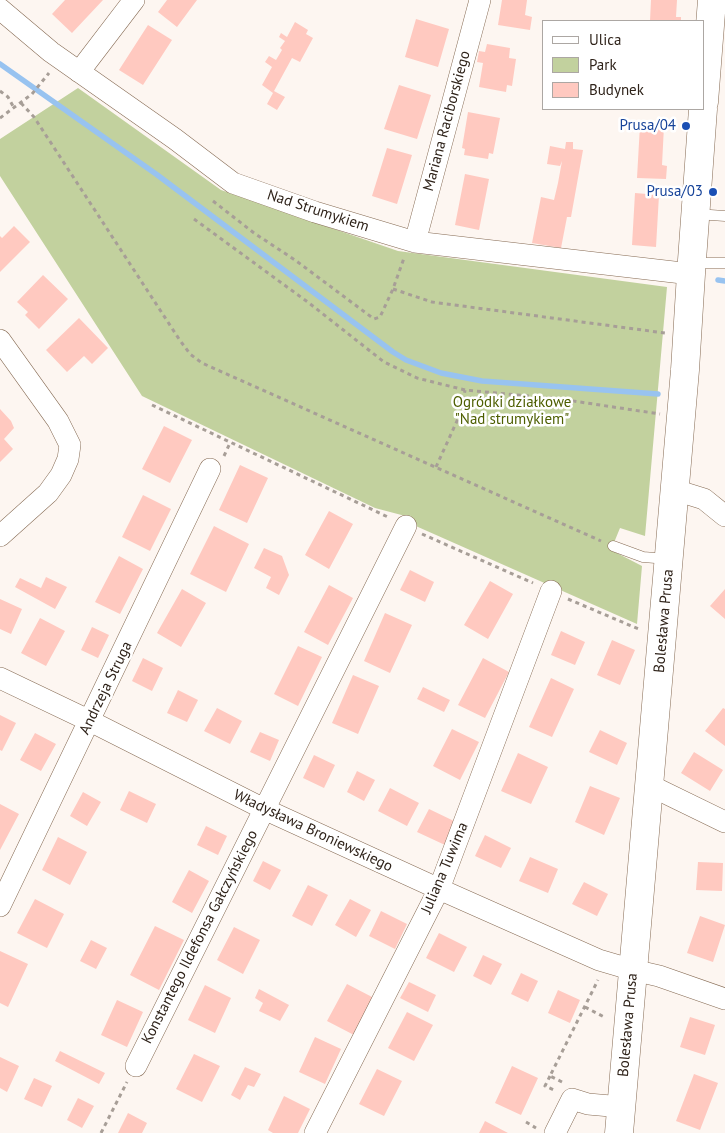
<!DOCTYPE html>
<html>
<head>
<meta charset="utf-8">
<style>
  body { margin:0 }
  #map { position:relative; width:725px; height:1133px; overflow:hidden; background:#fdf6f1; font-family:"PT Sans",sans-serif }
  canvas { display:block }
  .legend { position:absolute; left:542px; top:20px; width:162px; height:90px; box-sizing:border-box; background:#fff; border:1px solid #aca7a3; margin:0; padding:6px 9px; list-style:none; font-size:15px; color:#2f231a }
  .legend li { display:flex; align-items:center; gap:10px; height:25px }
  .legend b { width:25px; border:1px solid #aca7a3 }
</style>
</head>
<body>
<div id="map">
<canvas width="725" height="1133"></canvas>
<ul class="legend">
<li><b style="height:6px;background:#fff"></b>Ulica</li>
<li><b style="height:14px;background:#c2d19e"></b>Park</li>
<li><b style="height:14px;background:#ffc9c0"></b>Budynek</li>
</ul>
</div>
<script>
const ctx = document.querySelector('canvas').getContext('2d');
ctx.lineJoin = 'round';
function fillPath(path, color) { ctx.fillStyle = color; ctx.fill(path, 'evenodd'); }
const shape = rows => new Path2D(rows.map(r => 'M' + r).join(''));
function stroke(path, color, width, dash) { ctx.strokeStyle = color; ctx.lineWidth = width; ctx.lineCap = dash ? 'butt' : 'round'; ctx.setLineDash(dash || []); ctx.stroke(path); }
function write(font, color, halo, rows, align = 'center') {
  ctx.font = font + ' "PT Sans",sans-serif'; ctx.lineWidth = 5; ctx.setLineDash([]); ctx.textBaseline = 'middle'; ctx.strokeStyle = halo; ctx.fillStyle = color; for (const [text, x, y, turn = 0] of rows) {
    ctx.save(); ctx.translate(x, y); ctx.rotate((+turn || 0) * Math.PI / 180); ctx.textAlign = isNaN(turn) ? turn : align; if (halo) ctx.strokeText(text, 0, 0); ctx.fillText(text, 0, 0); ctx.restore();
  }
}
fillPath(shape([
  [78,88,221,190,398,251,667,287,645,536,620,528,611,550,642,566,637,624,409,523,409,517,375,508,142,396,0,176,0,139]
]), '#c2d19e');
stroke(shape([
  [0,64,156,174,393,352,406,360,441,373,482,381,658,394],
  [718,280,725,281]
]), '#98c3f0', 5.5);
fillPath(shape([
  [65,0,103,0,72,33,52,14],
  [167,0,197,0,177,27,158,12],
  [502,0,527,0,525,15,532,17,530,30,498,25],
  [651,0,677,0,676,17,681,17,681,21,650,21],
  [416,19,449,29,438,67,405,57],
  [295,22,308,30,306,34,313,38,300,62,292,58,274,91,285,97,277,110,267,104,273,93,262,85,272,67,265,62,269,56,276,60,282,50,280,48,285,41,279,37,281,33,287,37],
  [148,25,172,40,143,85,119,70],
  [487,44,510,48,509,58,516,59,512,86,507,85,506,92,479,87,483,63,477,62,479,51,485,52],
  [399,85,431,95,417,139,384,129],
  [468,112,500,118,493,154,489,153,488,159,464,155,465,149,462,148],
  [640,125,664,126,662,165,667,166,666,179,637,178],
  [566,142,573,142,573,149,583,150,571,217,567,217,561,248,532,243,541,197,554,200,558,183,562,161,560,166,547,164,550,146,565,149],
  [387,148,412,155,397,204,372,196],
  [465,174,489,179,479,230,455,225],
  [635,193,659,195,656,247,632,245],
  [14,226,30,242,0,272,0,236,2,238],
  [43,275,68,299,39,329,25,315,28,312,17,302],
  [79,318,108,348,92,364,84,356,67,372,46,350],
  [0,409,11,421,14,428,4,439,13,449,0,462],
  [164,426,192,440,170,483,142,469],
  [240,465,268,478,247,523,219,510],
  [143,495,171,509,150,551,122,537],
  [329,511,353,524,329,569,305,555],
  [214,526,249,544,226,592,190,574],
  [264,548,282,556,289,575,279,595,266,588,271,577,254,568],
  [119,556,143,569,120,614,95,602],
  [410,570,434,582,425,602,400,590],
  [46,577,67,587,55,609,15,587,20,578,41,588],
  [490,581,513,594,488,639,464,625],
  [329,585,353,598,328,645,304,632],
  [182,589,206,603,181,647,157,633],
  [725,589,725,619,710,606],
  [0,599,22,609,11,634,0,629],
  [385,613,412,625,390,673,364,661],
  [40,618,65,631,46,666,21,653],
  [92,627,109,635,98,658,81,650],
  [561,631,585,642,575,665,551,655],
  [612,640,635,650,620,685,597,675],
  [298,646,322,657,298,706,274,694],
  [143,658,163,668,152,691,132,681],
  [483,658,509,672,485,718,458,705],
  [353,675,379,686,358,734,332,723],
  [551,678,574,689,552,737,529,727],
  [423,687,450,700,444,712,417,699],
  [178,690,198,700,187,722,167,713],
  [217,708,242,721,230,744,204,731],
  [723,708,725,709,725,746,705,731],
  [0,715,16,723,2,751,0,750],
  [452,729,479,742,460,780,433,766],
  [600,730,627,743,617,765,589,752],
  [260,732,279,740,270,761,250,752],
  [35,733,56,744,41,771,20,760],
  [694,752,723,770,710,791,681,773],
  [518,753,548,767,531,804,501,791],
  [314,755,335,765,324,788,303,778],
  [357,771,375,780,364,801,347,792],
  [590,786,620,798,604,835,575,822],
  [390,788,419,803,407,826,378,811],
  [129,791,156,804,147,823,120,810],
  [83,792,101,802,87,826,70,816],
  [0,804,19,814,0,850],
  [429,809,456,822,445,845,417,832],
  [206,826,227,836,218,855,197,845],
  [485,835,511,848,501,868,475,856],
  [58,837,87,852,70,885,42,870],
  [530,857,558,869,548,893,519,881],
  [263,861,281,870,270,890,253,881],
  [698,862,723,863,722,891,696,890],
  [189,870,209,881,192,913,172,902],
  [584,882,608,894,597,916,572,904],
  [308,885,328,895,312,926,292,916],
  [35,899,64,914,47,948,17,933],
  [350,899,371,910,356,937,335,925],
  [381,911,407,924,395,949,369,936],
  [700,916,725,925,713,962,687,953],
  [155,926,184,940,159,990,130,975],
  [234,927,260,940,243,974,217,960],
  [439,933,467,947,454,972,426,958],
  [91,940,107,948,96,969,80,961],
  [0,951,28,964,8,1007,0,1003],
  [483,955,502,964,491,985,473,976],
  [521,973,538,981,528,1002,511,994],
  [409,982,436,995,428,1012,400,998],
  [347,984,374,998,354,1035,327,1021],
  [205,985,231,998,215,1033,188,1020],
  [259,989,289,1005,280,1021,259,1011,263,1003,255,998],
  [558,990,580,1000,570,1023,548,1013],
  [117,1000,143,1012,127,1047,101,1035],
  [407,1012,433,1025,414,1061,388,1048],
  [690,1017,715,1025,705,1055,680,1047],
  [315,1037,341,1049,325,1084,299,1072],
  [60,1051,105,1073,99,1084,55,1061],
  [194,1054,220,1066,202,1102,176,1089],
  [0,1057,19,1066,7,1092,0,1088],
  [512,1066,538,1078,521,1115,495,1103],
  [245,1067,261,1074,254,1087,248,1085,240,1100,231,1095],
  [377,1069,402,1081,384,1116,359,1104],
  [694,1074,718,1083,700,1130,676,1121],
  [34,1078,52,1086,42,1107,24,1099],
  [284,1096,310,1109,298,1133,273,1133,268,1130],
  [78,1098,94,1106,82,1128,67,1120],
  [128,1113,147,1123,142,1133,118,1133],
  [485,1121,508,1133,479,1133]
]), '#ffc9c0');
const lane = shape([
  [696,214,725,216],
  [694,263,725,263],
  [613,546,643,557,668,559]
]);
const street = shape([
  [0,9,51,52,175,139,233,183,315,212,415,242,691,274],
  [79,72,134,0],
  [415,242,480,0],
  [0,340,58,421,70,445,68,459,61,475,48,493,0,536],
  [675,490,704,499,725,516],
  [0,678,90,721,264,809,439,889,599,960,633,970,659,976,725,999],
  [649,785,725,822],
  [0,906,210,469],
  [136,1066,406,526],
  [315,1133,439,889,551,591],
  [555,1133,572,1099,588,1104,622,1107]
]);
const secondary = shape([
  [704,102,712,0],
  [619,1133,685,370,691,274,703,109]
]);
stroke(lane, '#866b54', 11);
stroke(street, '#866b54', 22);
stroke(secondary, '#866b54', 29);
stroke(shape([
  [0,91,8,97,14,108],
  [21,103,34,117,179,339,190,354,202,363,601,541],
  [0,118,32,94,49,73],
  [213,201,254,233,295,260,374,319,380,317,393,289,404,258],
  [194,219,309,303,384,362,417,378,465,390,560,399,660,414],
  [393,289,432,302,665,333],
  [152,405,390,518],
  [224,456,230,443],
  [436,467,462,410,465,390],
  [422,534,533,583],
  [568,599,641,630],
  [585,1007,606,1018],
  [550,1076,545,1086,554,1090],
  [562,1082,550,1076,598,980],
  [526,1122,536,1128],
  [101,1133,127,1082]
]), '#a79e97', 3, [4, 4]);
stroke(lane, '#fff', 10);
stroke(street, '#fff', 21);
stroke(secondary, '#fff', 28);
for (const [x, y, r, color] of [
  [686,126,5,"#1a4fb4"],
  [713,192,5,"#1a4fb4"]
]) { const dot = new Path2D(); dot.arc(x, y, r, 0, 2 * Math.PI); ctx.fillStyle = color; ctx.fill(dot); stroke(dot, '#fff', 2); }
write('15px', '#2f231a', '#fff', [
  ["Mariana Raciborskiego",447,121,-75],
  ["Nad Strumykiem",318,211,18],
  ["Bolesława Prusa",664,621,-85],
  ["Andrzeja Struga",106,688,-64],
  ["Władysława Broniewskiego",313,831,25],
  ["Juliana Tuwima",445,868,-67],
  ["Konstantego Ildefonsa Gałczyńskiego",200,937,-63],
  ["Bolesława Prusa",628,1025,-85]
]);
write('15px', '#164399', '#fff', [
  ["Prusa/04",676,126],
  ["Prusa/03",703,192]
], 'right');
write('15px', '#4d5e00', '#fff', [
  ["Ogródki działkowe",512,403],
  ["\"Nad strumykiem\"",512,420]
]);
</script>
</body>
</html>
